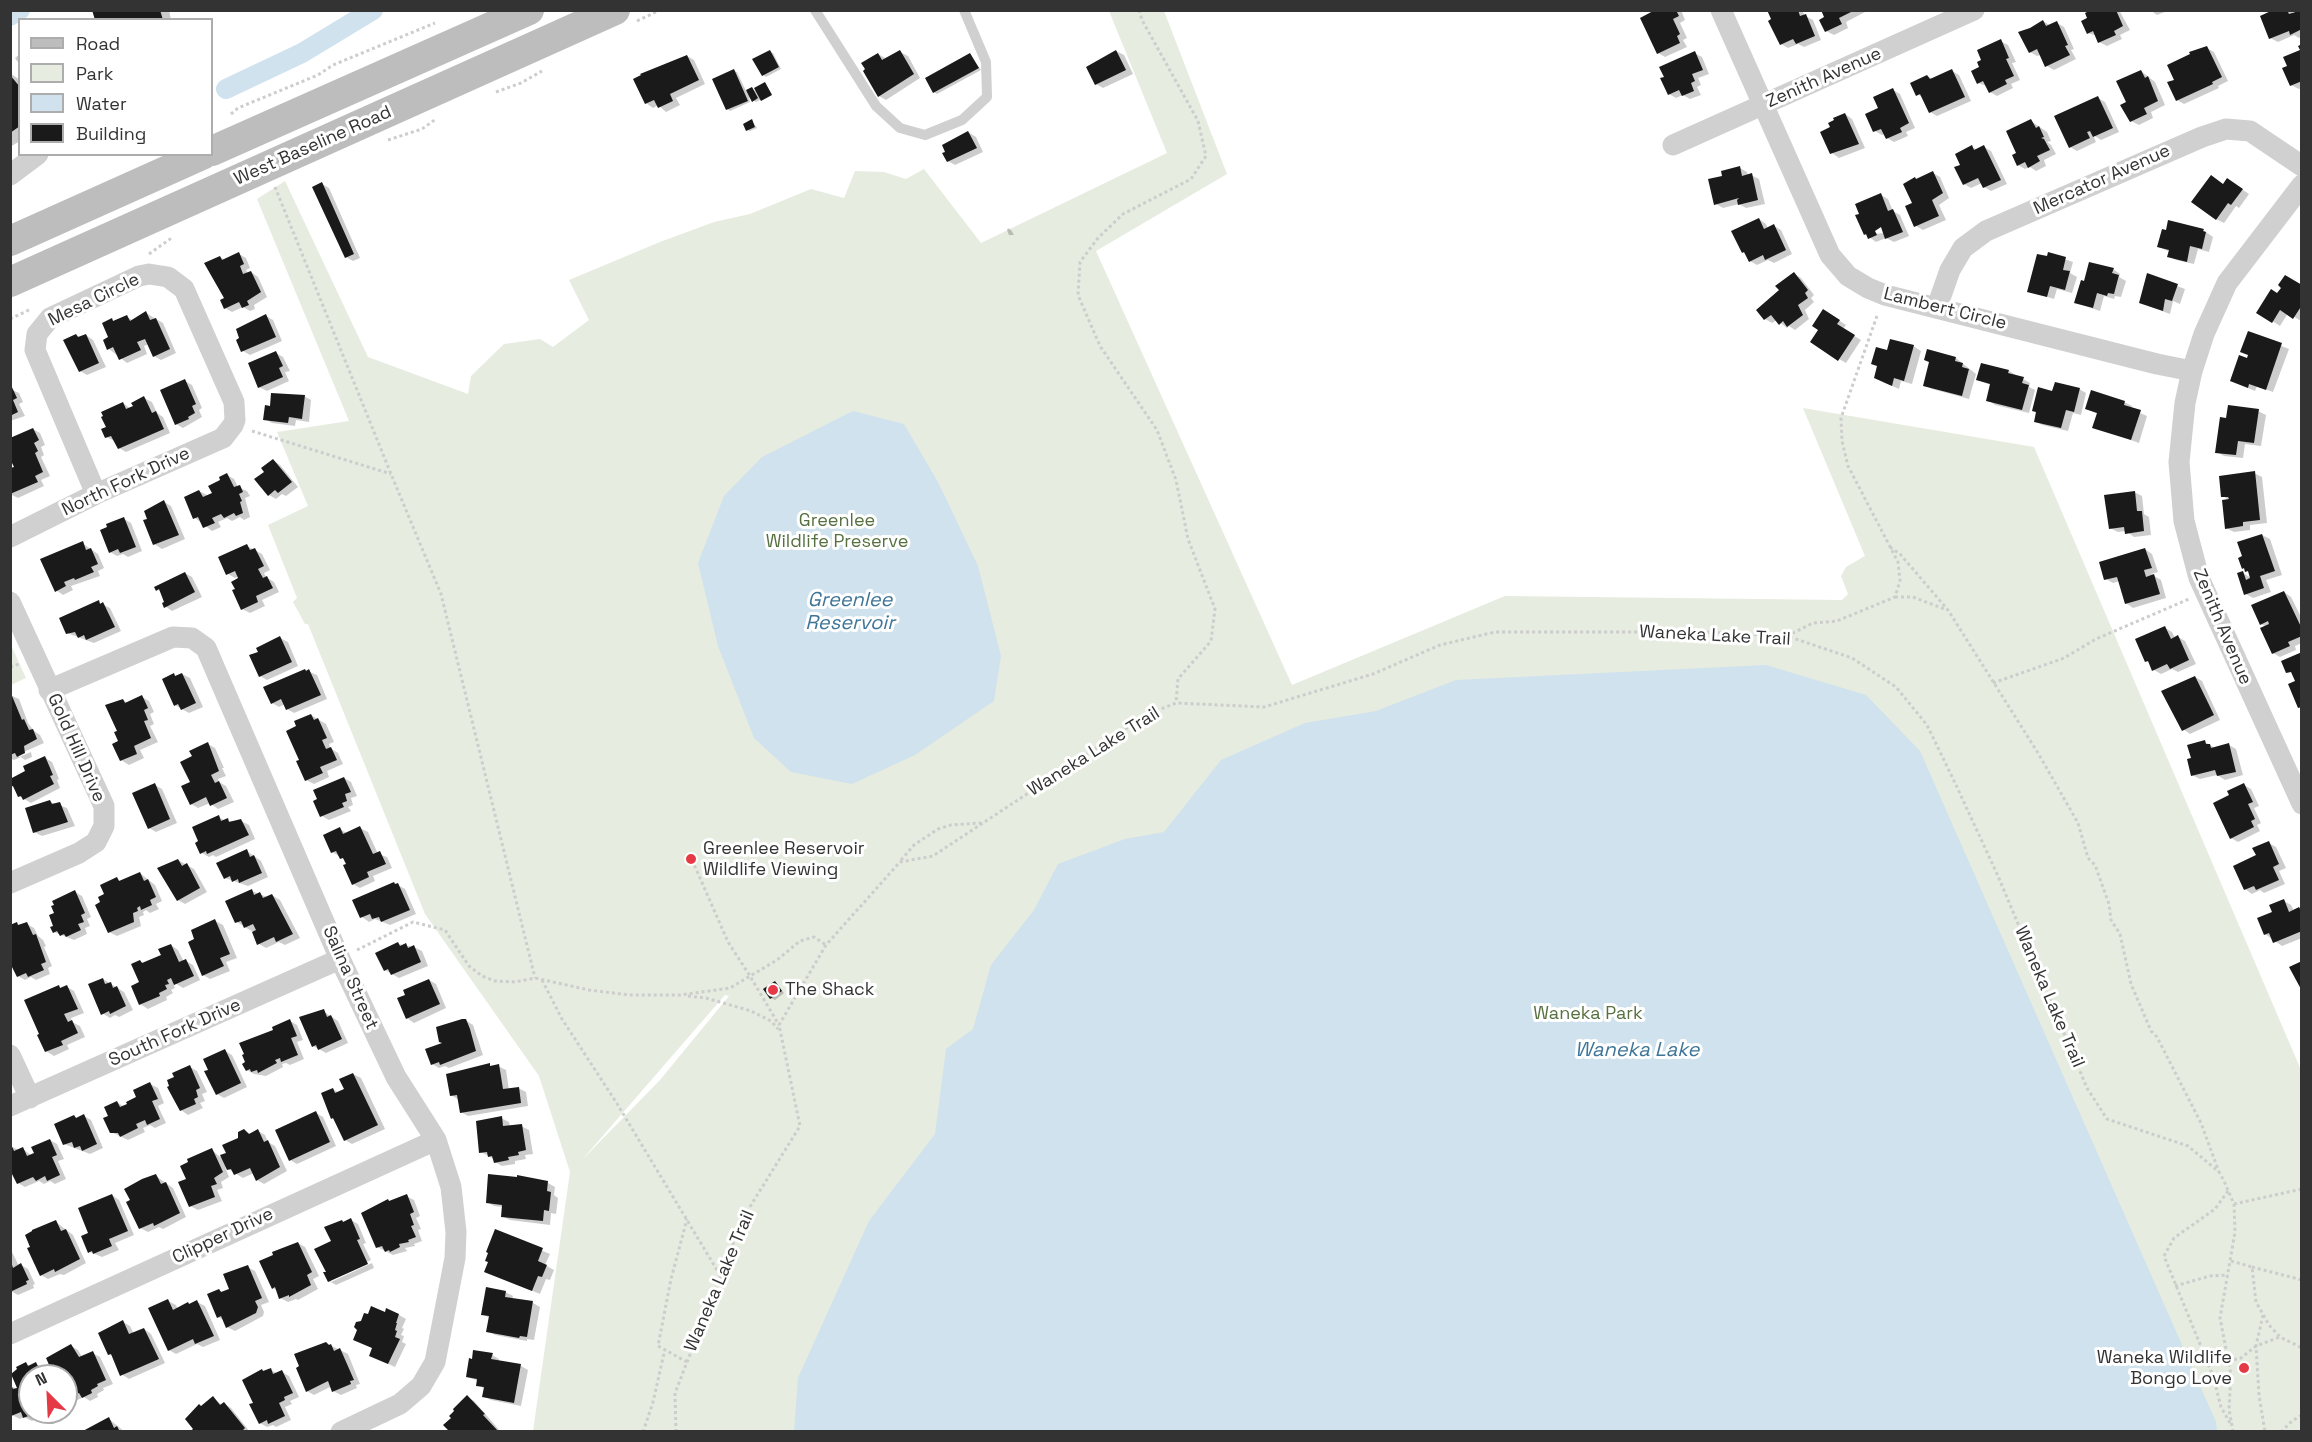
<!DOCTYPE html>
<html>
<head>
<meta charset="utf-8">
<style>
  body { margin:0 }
  #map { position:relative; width:2312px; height:1442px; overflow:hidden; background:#fff; font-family:"Space Grotesk",sans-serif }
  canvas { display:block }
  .frame { position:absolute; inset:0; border:12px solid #333; pointer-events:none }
  .legend { position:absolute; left:18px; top:18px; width:195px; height:138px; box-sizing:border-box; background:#fff; border:2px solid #adadad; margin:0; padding:8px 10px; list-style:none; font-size:18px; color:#333 }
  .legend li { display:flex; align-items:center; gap:12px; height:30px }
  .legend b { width:30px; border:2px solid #adadad }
  .north { position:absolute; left:18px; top:1364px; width:60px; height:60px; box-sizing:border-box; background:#fff; border:2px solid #adadad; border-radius:50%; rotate:336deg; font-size:16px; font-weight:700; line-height:24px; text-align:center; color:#333 }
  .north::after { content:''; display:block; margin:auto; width:21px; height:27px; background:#e63946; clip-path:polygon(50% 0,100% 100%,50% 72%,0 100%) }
</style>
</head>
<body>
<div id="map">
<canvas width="2312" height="1442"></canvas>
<div class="frame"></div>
<ul class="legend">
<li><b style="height:8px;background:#bdbdbd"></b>Road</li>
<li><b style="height:16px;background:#e6ecdf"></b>Park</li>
<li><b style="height:16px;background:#cfe2ee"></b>Water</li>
<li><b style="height:16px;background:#1a1a1a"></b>Building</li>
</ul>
<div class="north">N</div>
</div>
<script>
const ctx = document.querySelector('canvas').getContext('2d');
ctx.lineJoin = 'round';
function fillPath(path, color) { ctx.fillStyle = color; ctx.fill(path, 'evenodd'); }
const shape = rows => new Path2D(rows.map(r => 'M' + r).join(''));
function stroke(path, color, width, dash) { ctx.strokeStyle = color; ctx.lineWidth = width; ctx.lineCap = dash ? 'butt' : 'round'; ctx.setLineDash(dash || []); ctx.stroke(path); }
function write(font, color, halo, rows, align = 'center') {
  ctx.font = font + ' "Space Grotesk",sans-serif'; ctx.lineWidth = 6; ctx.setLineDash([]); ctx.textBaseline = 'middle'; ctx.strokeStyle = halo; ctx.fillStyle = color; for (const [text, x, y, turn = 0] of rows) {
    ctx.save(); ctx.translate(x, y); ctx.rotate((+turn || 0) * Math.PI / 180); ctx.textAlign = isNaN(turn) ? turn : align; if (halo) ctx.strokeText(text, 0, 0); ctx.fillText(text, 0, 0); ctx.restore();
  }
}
fillPath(shape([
  [1109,11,1164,11,1227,174,1096,251,1292,685,1505,596,1842,600,1848,594,1841,576,1846,567,1865,556,1803,408,2034,447,2301,1070,2301,1431,533,1431,570,1172,539,1076,425,914,308,624,305,624,293,602,297,598,268,525,308,506,277,432,349,421,257,199,285,181,368,357,468,394,471,376,504,344,540,339,553,347,589,320,569,280,660,242,714,222,750,214,811,189,844,198,855,171,884,172,906,179,924,169,981,243,1167,153],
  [725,995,729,996,660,1080,581,1161],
  [11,645,26,678,11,685,10,684]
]), '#e6ecdf');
fillPath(shape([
  [853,411,904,424,939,484,978,566,1001,656,994,701,915,755,852,784,791,772,754,738,718,646,698,563,724,496,762,457],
  [1766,665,1866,695,1920,751,2216,1422,2217,1431,794,1431,798,1378,869,1221,935,1134,946,1049,973,1029,991,965,1034,910,1058,864,1125,839,1164,832,1221,760,1305,723,1376,711,1456,680]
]), '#cfe2ee');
fillPath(shape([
  [93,10,169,10,171,20,96,20],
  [1656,10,1681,10,1685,20,1680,23,1687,38,1683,40,1687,47,1665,57,1658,53],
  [1802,10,1805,16,1813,20,1821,40,1804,47,1798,44,1788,48,1781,44,1769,11],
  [1822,10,1867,10,1867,11,1846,22,1848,28,1834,35,1826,31,1826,18],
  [2093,10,2119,10,2130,30,2120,35,2122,39,2107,46,2099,42,2097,36,2088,33],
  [2150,10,2170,10,2157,15],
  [2276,10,2292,10,2293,13,2302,10,2302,36,2299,38,2294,35,2278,42,2270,38],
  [2043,21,2051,26,2057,23,2064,27,2074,49,2071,50,2076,59,2054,70,2047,66,2041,55,2037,56,2030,52,2030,29],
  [2000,41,2008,45,2016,62,2012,63,2020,80,2011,84,2013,88,1997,96,1990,92,1987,86,1978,83,1983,61],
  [2207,48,2214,52,2228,81,2218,86,2219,88,2184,104,2177,100,2176,80,2192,55],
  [2302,50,2302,88,2299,89,2291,85],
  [1116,51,1124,55,1133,74,1103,88,1096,84],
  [770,52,773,53,781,69,766,77,763,75],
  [900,52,908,56,920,78,886,100,879,96,878,54,885,58],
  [1694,53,1702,57,1709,74,1698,78,1701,85,1697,87,1701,95,1690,99,1683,95,1676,98,1669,94],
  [20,54,20,65,15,58],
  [970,55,981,70,937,94,934,92],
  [687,56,694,60,705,84,676,98,680,105,666,112,658,105,653,108,646,103],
  [734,71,737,72,746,91,752,89,758,92,765,84,772,94,756,102,749,98,750,102,730,111,727,109],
  [1952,71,1959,75,1971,101,1937,116,1930,112,1924,98,1917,94,1927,76,1933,79],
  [2141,71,2155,82,2165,105,2151,112,2153,118,2139,125,2131,121,2128,103],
  [10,73,20,80,20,141,10,147],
  [1893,90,1900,94,1915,128,1906,132,1908,136,1894,142,1887,138,1885,134,1882,135,1875,131,1880,109],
  [2098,98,2105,102,2119,132,2101,140,2093,135,2096,142,2077,151,2070,147],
  [1845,114,1852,119,1865,148,1839,158,1832,153],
  [752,121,757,128,750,131,747,130],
  [2031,121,2047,132,2051,141,2047,142,2051,145,2056,154,2044,160,2046,166,2036,171,2030,167,2025,169,2018,165],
  [968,132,976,137,983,152,955,165,948,161],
  [1972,147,1978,150,1984,147,1991,151,2007,184,1991,191,1984,187,1982,183,1971,188,1964,184,1962,166],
  [1740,168,1747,172,1748,176,1751,175,1759,179,1765,204,1746,208,1739,204,1723,208,1716,204,1724,177],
  [1933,173,1940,177,1949,198,1939,205,1946,220,1923,230,1916,226,1914,203,1917,180],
  [322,184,329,188,360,258,353,261,346,257],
  [2234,184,2249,194,2239,208,2236,206,2224,223,2216,219,2223,185],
  [1881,195,1888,199,1893,211,1900,215,1909,236,1894,242,1886,238,1876,242,1865,234],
  [1881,226,1884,233,1873,234,1877,227],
  [1759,219,1766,224,1768,229,1774,226,1781,230,1792,254,1774,263,1768,260,1757,265,1750,261,1747,255,1743,252],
  [1008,228,1011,230,1014,235,1009,235,1007,230],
  [2203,230,2213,237,2209,252,2198,249,2194,264,2176,260,2169,256,2170,252,2159,247],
  [239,254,246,258,250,268,246,270,248,274,251,272,258,277,267,297,254,305,255,309,250,311,243,307,232,312,225,308,220,257,225,260],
  [2049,254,2073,262,2070,273,2077,277,2072,293,2057,289,2054,299,2029,291],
  [2113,269,2120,274,2119,277,2126,281,2121,297,2115,296,2114,299,2104,296,2100,311,2076,303],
  [1794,274,1801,278,1814,295,1811,298,1814,302,1805,310,1809,319,1795,330,1789,326,1787,328,1777,320,1772,323,1765,319,1781,290],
  [2148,275,2185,289,2180,304,2173,301,2170,314,2148,306],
  [2302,286,2301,321,2288,313,2280,326,2258,312,2278,295],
  [146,313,163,323,176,353,161,360,154,356,149,344,144,346,147,354,127,363,109,349,112,320,115,322,127,317,134,321],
  [1831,315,1846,325,1843,329,1861,340,1846,363,1839,359],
  [266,316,273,320,282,341,250,355,243,351],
  [2249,333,2289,349,2273,392,2257,386,2255,391,2231,381,2248,360],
  [76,335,81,338,86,335,93,340,106,367,87,375,80,371],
  [1913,346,1921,351,1912,384,1901,381,1899,389,1883,382,1888,351],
  [1928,350,1956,358,1976,374,1969,399,1932,389,1925,385,1931,362],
  [276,353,283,357,290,371,285,372,289,381,267,391,259,387],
  [1982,365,2009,371,2030,383,2029,387,2035,390,2029,413,1995,405,1988,400,1991,385,1978,380],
  [185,381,192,385,202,408,199,410,202,417,183,428,176,424],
  [10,389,19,393,23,402,19,404,25,416,10,421],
  [2079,389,2086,393,2081,415,2073,413,2068,431,2042,425,2035,421,2037,413,2033,411,2053,393],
  [304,396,311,400,309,422,296,420,295,426,272,423,265,419,271,407],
  [144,398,152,402,157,413,163,417,170,433,126,452,119,448,115,441,106,437,108,428,123,403,131,409],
  [2124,402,2132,406,2131,409,2147,416,2139,443,2094,427,2098,414,2087,409],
  [2258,411,2266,415,2261,446,2245,444,2243,458,2224,456,2217,452,2227,419],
  [33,429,40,433,45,445,41,447,44,455,41,457,50,476,41,480,44,486,18,498,10,494,16,467],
  [273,460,280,465,298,487,286,496,282,494,276,499,269,495],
  [2254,473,2262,477,2267,523,2250,525,2250,530,2234,532,2226,528,2230,501,2223,496],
  [227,475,234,479,238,487,247,491,250,496,245,498,250,517,244,520,240,517,232,521,227,518,218,522,221,527,212,531,195,518,199,491,207,495,214,494],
  [2134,492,2142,496,2144,514,2149,517,2151,535,2134,537,2126,531,2118,532,2110,528],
  [164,502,171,506,185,539,162,549,154,544,149,520],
  [124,519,131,523,142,551,128,557,123,554,117,556,110,552],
  [2262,535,2270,539,2282,575,2266,580,2271,592,2253,598,2246,594,2243,573,2251,578,2250,573,2243,568],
  [82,543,98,554,104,568,98,571,100,576,71,586,73,590,63,595,56,590],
  [247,546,262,554,270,570,264,573,266,577,274,582,279,592,262,600,265,606,250,613,242,609,237,590,240,579,239,576,235,578,228,574],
  [2145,549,2152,554,2158,572,2151,574,2161,580,2166,598,2133,608,2126,603,2120,581,2113,583,2106,579],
  [185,573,192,577,202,597,172,611,165,606,166,602,161,592,157,589],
  [2284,592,2291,597,2302,619,2302,643,2295,646,2296,650,2280,657,2273,653,2267,627,2261,624],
  [98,602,110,608,121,631,94,643,67,633],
  [2165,628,2172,632,2175,638,2178,637,2185,641,2196,664,2178,672,2172,669,2161,674,2154,670,2151,664,2147,661],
  [280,638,288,642,298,666,267,680,260,676,260,652],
  [305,670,317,675,327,699,294,713,287,709,285,704,279,707,272,703],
  [182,674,190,678,203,707,189,713,175,705,174,675,177,677],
  [2195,677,2202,681,2220,720,2190,734,2183,729],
  [10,695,19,699,28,723,34,731,40,735,44,743,17,755,19,757,31,752,32,757,25,760,21,757,14,760,10,758],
  [142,697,149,701,154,712,150,714,154,724,150,726,158,742,140,750,144,758,129,765,121,760,119,731,123,700,128,703],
  [311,715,326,724,334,742,329,744,330,748,338,753,343,764,327,771,329,777,314,784,306,780,301,761,298,727],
  [2205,742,2215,748,2229,745,2236,749,2243,775,2225,780,2217,775,2200,779,2192,775,2192,759],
  [208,744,215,748,224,768,222,768,226,776,218,779,219,782,226,786,234,802,218,809,210,803,198,808,191,804,194,757],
  [45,758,52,762,59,779,57,780,60,788,31,803,19,796,10,782],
  [344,778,351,782,357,796,351,798,353,805,348,807,351,811,329,820,322,816],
  [155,785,162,789,177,823,156,832,149,828],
  [2244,785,2251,789,2259,806,2254,808,2261,823,2257,825,2260,831,2238,842,2231,838,2231,796],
  [50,802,67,808,75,826,42,836,34,832],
  [218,817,226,821,241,821,249,825,255,839,216,857,213,855,209,857,202,853],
  [360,828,368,832,378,854,387,857,392,868,373,876,375,881,360,888,353,884,346,860,332,852,340,829,348,834],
  [2269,843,2276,847,2286,868,2279,871,2285,884,2264,893,2260,890,2252,894,2245,889,2257,856],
  [247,851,261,861,268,877,248,886,225,878],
  [178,860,194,869,207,892,185,904,178,900],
  [140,873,155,885,162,901,156,904,159,909,150,913,146,910,143,912,144,915,139,917,141,926,117,936,109,932,106,895,117,879,122,882],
  [398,885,405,889,416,914,390,925,375,919,369,922,362,917,354,901],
  [252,891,267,897,272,895,280,900,300,938,285,945,279,942,266,948,259,944,253,932,237,922],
  [75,892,82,896,91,917,87,919,90,926,85,928,87,934,74,940,54,932,56,913],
  [2284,901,2291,905,2294,911,2302,910,2302,938,2282,946,2265,934,2274,912],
  [215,921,223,925,237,958,226,962,230,971,210,979,203,975],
  [17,924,20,926,27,924,34,928,38,936,43,940,46,946,44,947,52,966,48,968,50,974,36,980,31,977,25,980,18,976],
  [398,944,414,947,422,951,428,966,399,978,385,970],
  [171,945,178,950,184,962,186,961,193,965,200,980,183,988,173,982,175,988,171,990,173,993,166,997,167,1000,148,1009,140,1004,140,961,145,964,163,955],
  [103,979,124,992,133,1010,119,1017,115,1015,110,1018,102,1013],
  [429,980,436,984,446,1008,414,1023,407,1018],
  [775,982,784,993,775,1000,771,998],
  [59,987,62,989,67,987,74,991,84,1013,71,1018,72,1022,80,1026,85,1037,67,1045,69,1049,54,1056,46,1051],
  [323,1011,338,1021,348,1043,326,1053,313,1046],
  [465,1020,473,1025,483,1055,449,1068,445,1066,439,1068,432,1064],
  [290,1021,297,1025,303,1040,297,1042,304,1059,290,1065,286,1063,282,1064,283,1067,266,1076,254,1074,247,1070,275,1031],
  [225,1051,232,1055,247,1087,224,1098,217,1094,210,1070],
  [498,1066,506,1070,509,1090,518,1088,526,1092,528,1106,468,1116,461,1112,459,1100,451,1095],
  [190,1067,197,1071,207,1092,202,1094,205,1101,200,1103,203,1108,188,1115,181,1110],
  [353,1074,361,1078,385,1129,352,1144,345,1140,335,1120,332,1118,333,1089,339,1093,346,1090],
  [150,1084,158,1088,164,1103,158,1106,166,1123,155,1128,150,1125,143,1128,145,1132,128,1140,111,1132,110,1117,117,1102,124,1107,138,1098],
  [316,1113,323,1117,336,1146,297,1164,290,1160],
  [84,1116,91,1120,103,1148,90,1154,64,1144,74,1117,78,1119],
  [501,1118,509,1122,510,1127,521,1126,529,1130,533,1154,525,1155,526,1159,515,1161,515,1164,502,1166,495,1162,494,1159,481,1152],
  [244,1131,251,1134,258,1131,265,1135,268,1142,275,1146,287,1171,264,1184,257,1180,254,1173,243,1178,225,1167,229,1177,221,1182,223,1188,217,1190,222,1201,198,1210,190,1206,188,1180,212,1150,220,1157,228,1154],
  [50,1140,57,1144,64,1159,58,1161,66,1179,55,1184,50,1181,44,1184,39,1181,25,1187,18,1183,13,1172,10,1172,10,1146,19,1150,23,1149,32,1156],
  [156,1176,173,1188,186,1217,163,1229,159,1227,148,1232,140,1228],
  [548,1183,555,1187,554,1195,558,1198,556,1214,551,1213,550,1225,510,1220,502,1216,503,1207,494,1206,487,1202],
  [112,1195,119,1200,134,1235,115,1243,119,1250,102,1257,90,1252,90,1233],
  [406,1196,414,1200,420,1216,416,1218,421,1229,418,1230,422,1241,414,1244,415,1246,405,1248,407,1251,393,1255,377,1247,391,1202],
  [351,1220,358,1224,366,1243,363,1244,371,1260,331,1279,331,1282,372,1263,374,1268,336,1285,329,1281,328,1272,342,1221,345,1223],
  [56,1222,73,1235,86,1263,64,1275,60,1274,48,1279,41,1275],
  [496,1231,550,1254,545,1265,554,1270,550,1280,546,1279,540,1294,486,1272],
  [298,1243,305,1247,319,1276,313,1279,318,1289,298,1300,296,1299,288,1302,280,1298,278,1291,273,1288],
  [10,1248,19,1266,21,1265,28,1269,35,1284,33,1285,34,1288,18,1295,11,1291],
  [247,1267,255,1271,269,1302,261,1305,264,1312,263,1316,235,1331,227,1327,224,1320,218,1317,219,1290,223,1293,231,1289],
  [505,1292,513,1296,512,1300,533,1303,540,1307,534,1340,527,1339,527,1341,495,1335,488,1331,490,1318,482,1314],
  [168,1301,176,1305,178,1310,188,1303,190,1305,197,1302,205,1306,220,1340,203,1347,197,1344,176,1354,169,1350],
  [385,1313,399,1315,406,1319,402,1328,404,1329,401,1335,404,1336,402,1342,406,1344,395,1367,371,1356,374,1348,356,1327,365,1315],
  [123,1322,130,1326,134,1334,144,1329,151,1334,165,1363,129,1379,121,1374,114,1357,109,1354],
  [326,1343,348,1354,360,1384,356,1385,357,1388,341,1395,333,1391,332,1386,314,1395,307,1391],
  [71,1346,78,1350,82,1357,92,1353,100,1357,113,1384,103,1388,104,1390,97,1394,98,1397,90,1401,84,1397,73,1402,66,1397,66,1376,56,1376],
  [492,1355,499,1359,499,1362,521,1366,528,1370,521,1406,491,1400,483,1396,485,1389,478,1385,479,1381,467,1377],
  [26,1364,31,1366,36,1364,43,1368,47,1376,30,1376,30,1412,51,1412,48,1413,49,1416,40,1420,37,1419,32,1421,24,1417,20,1419,12,1415,11,1386,17,1389],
  [262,1370,265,1372,271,1370,278,1374,282,1372,289,1376,299,1397,290,1401,292,1404,285,1407,291,1420,276,1427,273,1425,267,1427,260,1423,255,1404],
  [467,1397,474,1401,501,1432,449,1432,453,1418],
  [213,1398,222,1405,224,1404,231,1408,250,1432,192,1431,195,1429,201,1407],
  [109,1419,125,1432,84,1432]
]), '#0003');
stroke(shape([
  [10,16,20,10],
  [226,89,302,53,373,10]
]), '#cfe2ee', 20);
fillPath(shape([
  [92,10,160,10,163,20,95,20],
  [1655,10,1676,10,1679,16,1673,19,1680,34,1677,36,1680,43,1657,54,1640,18],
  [1767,10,1798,10,1800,16,1806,14,1815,36,1796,44,1793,39,1780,45,1768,21,1771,19],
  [1821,10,1855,10,1839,18,1842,24,1825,32,1819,20,1824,17],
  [2091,10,2116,10,2123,26,2114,31,2116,35,2098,43,2093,31,2087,34,2081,21,2087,18,2085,13],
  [2273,10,2287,10,2289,14,2302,10,2302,29,2290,35,2289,31,2269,39,2260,16],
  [2043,20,2046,26,2057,21,2068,45,2065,46,2070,55,2045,67,2037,49,2029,53,2018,32,2030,28],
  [2001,39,2009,58,2006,59,2014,76,2005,80,2007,84,1989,93,1983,81,1977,84,1971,71,1979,67,1977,62,1981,60,1977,50],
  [2302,44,2302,81,2290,86,2282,68,2287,66,2283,57,2300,50,2298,46],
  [2207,46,2222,77,2212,82,2213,84,2176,101,2167,82,2174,80,2167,65,2190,54,2189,52],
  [770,50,779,67,762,76,752,59],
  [900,50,914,74,878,97,863,71,865,69,861,63,878,53,882,60],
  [1116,50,1126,70,1095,85,1086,67],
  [1695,51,1703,70,1692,74,1695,81,1691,83,1694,91,1682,96,1679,90,1668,95,1660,78,1664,77,1659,67],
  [970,53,979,68,933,93,925,78],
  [687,55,699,80,670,94,673,101,658,108,654,100,645,104,633,79,641,75,640,74],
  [734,69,748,101,726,110,712,79],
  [1952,69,1965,97,1929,113,1920,94,1916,96,1910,83,1927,75,1930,79],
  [2141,70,2145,78,2148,76,2158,101,2144,108,2147,114,2130,122,2120,105,2126,102,2116,81],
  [10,75,20,87,20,126,10,133],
  [765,82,772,95,761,101,754,88],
  [752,87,758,98,752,102,746,90],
  [1893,88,1909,123,1900,128,1902,132,1886,139,1881,129,1873,132,1865,114,1878,108,1873,97],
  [2098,96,2113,128,2093,137,2090,131,2087,132,2090,138,2069,148,2054,116],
  [1845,113,1859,144,1830,154,1820,132,1830,127,1828,123,1834,120,1833,118],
  [752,119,755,127,746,131,743,124],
  [2031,119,2036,128,2039,126,2044,137,2041,138,2044,139,2050,150,2037,156,2040,161,2028,168,2025,162,2017,166,2012,155,2016,153,2006,131],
  [968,131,977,148,947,162,942,153,945,152,942,145],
  [1972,145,1974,150,1984,145,2001,180,1983,188,1978,178,1963,185,1954,167,1960,165,1955,154],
  [1740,166,1742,176,1752,173,1758,200,1738,205,1737,200,1739,198,1714,205,1708,179,1722,176,1721,171],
  [1933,171,1943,193,1932,200,1939,216,1914,227,1905,206,1912,203,1903,184,1915,177,1916,179],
  [2211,175,2223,184,2227,178,2243,189,2231,205,2228,203,2216,220,2191,202],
  [322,182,354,254,345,258,312,187],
  [1881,193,1888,211,1893,209,1903,232,1885,239,1881,227,1875,231,1877,235,1868,239,1866,234,1864,235,1855,215,1859,214,1855,204],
  [1759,218,1764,229,1774,224,1786,250,1765,260,1763,255,1749,262,1744,252,1742,253,1731,231],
  [2168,220,2204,229,2203,231,2206,232,2202,249,2190,246,2187,262,2167,257,2169,250,2157,247,2162,229,2166,230],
  [239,252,244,264,240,266,243,274,251,271,261,292,247,301,249,305,242,308,239,302,224,309,220,300,224,298,204,263,220,256,222,260],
  [2048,252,2066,257,2063,270,2070,271,2065,290,2050,286,2047,297,2027,292,2037,254,2047,256],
  [2089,262,2114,268,2112,273,2119,275,2114,294,2108,293,2107,296,2097,293,2093,308,2074,303,2081,280,2084,281],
  [1794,272,1808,290,1805,293,1808,298,1798,305,1803,315,1787,327,1783,321,1779,325,1771,315,1764,320,1756,310,1779,290,1775,286],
  [2147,273,2178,284,2172,301,2165,299,2163,311,2139,303],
  [2285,275,2302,285,2302,305,2293,319,2280,310,2272,323,2256,313,2271,289,2277,293,2281,288,2278,285],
  [1823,309,1840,320,1837,324,1855,335,1838,361,1810,342,1818,330,1812,326],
  [146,311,150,320,156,318,170,349,153,357,145,339,137,342,141,350,119,360,113,347,107,350,103,340,108,337,102,323,112,318,113,321,127,315,130,321],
  [266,314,276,337,241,352,236,340,239,338,236,329],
  [2248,331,2282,343,2266,390,2249,384,2248,388,2230,381,2239,355,2247,358,2248,355,2240,352],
  [76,334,78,337,86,334,99,363,79,372,63,340],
  [1890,339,1914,345,1904,381,1894,378,1892,386,1874,378,1877,366,1871,364,1876,347,1887,350],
  [1927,349,1956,357,1955,361,1963,363,1962,367,1969,369,1962,396,1923,386,1929,362,1924,360],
  [276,351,283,366,279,368,283,377,258,388,248,363],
  [1981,363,2009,370,2008,373,2024,377,2022,383,2029,385,2022,410,1986,401,1990,384,1976,380],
  [185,379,196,404,192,406,195,413,188,417,189,419,175,425,160,390],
  [2055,382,2080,388,2074,412,2066,410,2061,428,2034,422,2036,412,2032,411,2038,387,2052,391],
  [10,383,17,398,13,400,18,412,10,416],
  [2091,390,2125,401,2124,405,2141,410,2131,440,2092,428,2097,413,2085,409],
  [271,393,305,395,302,419,289,417,288,423,263,420,265,405,270,406],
  [144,396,152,413,156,411,164,429,118,449,111,436,105,438,101,429,106,427,101,417,103,416,101,412,123,402,126,409,133,406,131,403],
  [2228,405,2259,409,2254,443,2238,441,2236,455,2215,453,2220,417,2226,418],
  [33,428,39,440,34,443,38,451,35,453,43,472,35,476,38,482,10,494,10,468,14,467,10,459,10,438],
  [273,459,292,482,278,493,275,490,268,496,254,479,264,472,261,468],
  [2255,471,2260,520,2243,522,2243,526,2225,529,2222,500,2229,499,2228,497,2221,497,2219,476],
  [227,473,234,487,240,485,243,492,239,494,242,501,240,502,243,513,236,516,234,513,224,518,221,514,212,518,215,523,203,528,198,517,193,519,184,497,199,490,203,497,212,493,208,486,220,480,219,477],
  [2135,491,2137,511,2142,511,2144,531,2125,534,2124,527,2109,529,2104,495],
  [164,500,179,535,153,545,143,520,147,519,144,511],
  [124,517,136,547,120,553,118,549,109,553,100,530,107,527,106,524],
  [2262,534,2275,571,2260,576,2264,588,2244,595,2237,573,2243,571,2246,580,2250,578,2248,571,2245,572,2244,568,2242,569,2238,558,2242,556,2237,542],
  [83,541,86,550,91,548,98,564,91,567,94,572,75,580,74,578,64,582,66,586,55,592,40,559],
  [247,544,250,550,255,548,264,566,258,569,263,578,267,576,273,588,256,596,258,602,241,610,232,590,235,589,231,582,238,578,235,571,226,575,218,557],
  [2145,548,2152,568,2144,570,2146,577,2154,574,2160,594,2125,604,2117,577,2104,580,2099,562],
  [185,572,195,592,164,608,162,603,164,602,159,589,156,591,154,587],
  [2284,591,2302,629,2302,636,2288,642,2290,646,2272,654,2260,628,2269,624,2268,621,2260,625,2251,605],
  [99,600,100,604,103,602,115,627,86,640,84,635,78,638,75,632,66,634,59,618],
  [2165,626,2171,639,2178,635,2189,660,2170,669,2167,664,2152,671,2148,661,2145,662,2135,639],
  [280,636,292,662,259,677,249,655,258,652,256,648],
  [2302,652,2302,707,2298,708,2288,684,2295,681,2291,672,2286,673,2281,661],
  [305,669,306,671,309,669,321,695,286,710,281,699,271,704,263,687],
  [174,673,175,676,182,673,196,703,181,710,178,704,174,706,162,679],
  [2195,676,2214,715,2182,731,2161,691],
  [10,691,22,720,24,719,29,730,33,729,37,739,24,746,25,753,17,757,15,753,10,755],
  [142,695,148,708,144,710,148,720,144,721,151,738,134,746,137,754,120,761,112,744,118,741,114,732,117,731,105,705,123,699,125,703],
  [311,714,314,720,318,718,327,738,322,740,326,749,331,747,337,760,320,767,323,773,305,781,296,761,299,760,286,731,296,726,294,721],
  [2205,740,2206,744,2210,744,2211,748,2229,743,2236,772,2217,776,2215,770,2191,776,2187,759,2191,758,2187,745],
  [208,742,219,771,211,775,215,783,219,781,227,798,210,806,206,797,190,805,181,786,190,782,180,762,192,756,189,751],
  [45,756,53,775,50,776,54,784,23,800,21,796,18,797,13,786,10,787,10,779,25,771,23,766],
  [344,777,351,792,345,794,347,801,342,803,344,807,320,817,313,801,317,799,313,790],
  [155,783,170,819,148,829,132,793],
  [2244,783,2253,802,2248,804,2255,819,2251,821,2254,827,2230,839,2213,803,2229,795,2227,791],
  [50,800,52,804,60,802,68,822,33,833,25,808],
  [219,815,221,821,228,818,229,822,241,819,249,835,207,854,206,851,200,854,195,843,198,841,192,827],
  [360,826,373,854,380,851,386,864,367,872,369,877,352,885,343,865,346,864,343,858,340,859,336,851,331,853,323,835,340,827,343,834],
  [2269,841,2279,864,2273,867,2279,880,2256,890,2254,886,2244,890,2233,866,2256,855,2252,848],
  [247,849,250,857,254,855,262,873,239,883,238,879,232,882,230,876,224,879,216,863],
  [178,859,182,866,187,863,200,888,177,901,157,868],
  [140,872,144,881,148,879,156,897,150,900,152,905,141,910,140,906,137,908,138,911,133,913,134,922,108,933,95,905,100,902,98,897,104,894,100,885,117,877,119,881],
  [394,882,395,884,398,883,410,910,381,922,379,917,372,919,370,914,360,918,352,900],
  [252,889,254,895,260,892,263,898,272,894,293,934,276,942,274,937,257,945,252,932,256,930,253,924,244,928,241,921,235,923,225,901],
  [75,890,85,913,81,915,84,922,78,924,81,930,66,937,64,934,60,936,57,931,53,933,50,927,53,926,49,915,54,913,51,906,54,905,52,901],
  [2284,899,2289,912,2299,907,2302,912,2302,931,2273,943,2269,933,2264,935,2257,918,2272,912,2269,905],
  [215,919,230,954,220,958,224,966,202,976,188,942,194,939,191,930],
  [17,922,18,925,27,922,33,935,36,934,46,962,41,964,44,970,28,977,26,973,17,977,10,963,10,925],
  [398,942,400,946,406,943,408,948,414,945,421,962,391,975,388,969,384,971,375,953],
  [171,944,179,962,186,959,194,976,174,985,171,978,167,980,169,984,165,985,167,989,159,993,160,996,139,1005,131,986,139,982,131,964,140,960,142,963,161,955,158,949],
  [2302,961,2302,991,2289,967],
  [103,978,105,984,111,982,113,988,117,986,126,1006,110,1014,109,1011,101,1015,88,984],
  [429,979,440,1004,406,1019,397,998,405,995,403,990],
  [775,981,782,991,770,999,763,989],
  [59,985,60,988,67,985,78,1009,64,1014,68,1022,72,1020,78,1033,61,1041,63,1045,45,1052,37,1035,39,1034,24,1000],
  [324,1009,327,1017,331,1015,342,1039,318,1050,316,1045,312,1047,299,1017],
  [290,1019,297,1036,291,1038,298,1055,281,1062,280,1058,275,1060,277,1063,258,1073,257,1070,251,1072,250,1069,246,1071,242,1064,245,1062,242,1055,244,1054,239,1043,273,1030,272,1027],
  [462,1019,466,1019,470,1029,476,1051,440,1065,439,1062,431,1065,425,1049,442,1043,439,1042,436,1027],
  [225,1049,241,1083,216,1095,204,1071,208,1070,203,1059],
  [490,1063,490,1066,499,1064,503,1089,519,1087,521,1103,460,1113,457,1095,450,1096,446,1074],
  [190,1065,200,1088,196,1090,198,1097,194,1099,196,1104,180,1111,167,1087,169,1086,167,1080,174,1077,172,1073],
  [353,1073,378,1125,344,1141,333,1118,331,1119,321,1093,333,1088,335,1093,344,1089,339,1079],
  [150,1082,158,1099,152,1101,160,1119,147,1125,145,1120,136,1124,138,1128,120,1137,118,1133,110,1133,103,1118,108,1116,104,1107,117,1101,120,1107,127,1104,126,1102,136,1097,133,1090],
  [316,1111,330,1142,289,1161,275,1130],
  [84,1114,97,1144,82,1151,80,1146,74,1148,72,1142,63,1145,54,1124,74,1115,76,1118],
  [502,1116,503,1126,522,1124,526,1150,518,1152,519,1155,508,1157,509,1160,494,1163,492,1156,488,1157,487,1152,479,1153,476,1121],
  [244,1129,249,1134,258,1129,264,1142,268,1140,280,1167,256,1181,250,1168,234,1175,231,1169,227,1170,220,1155,226,1153,222,1145,238,1138,238,1132],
  [50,1139,57,1155,52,1157,60,1175,47,1181,45,1176,36,1181,33,1177,17,1184,10,1170,10,1142,14,1151,23,1147,27,1156,34,1153,31,1147],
  [212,1148,223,1172,214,1178,217,1184,211,1186,215,1197,189,1207,178,1182,186,1179,180,1166,188,1162,187,1159],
  [156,1174,161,1184,166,1182,180,1213,154,1226,153,1223,139,1229,126,1202,130,1200,124,1189,142,1179],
  [488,1174,517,1177,517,1175,548,1181,547,1191,551,1192,549,1211,544,1210,543,1221,501,1217,502,1205,486,1203],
  [112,1194,128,1231,109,1239,112,1246,93,1254,92,1251,88,1253,81,1236,88,1233,78,1208],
  [407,1194,414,1212,410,1214,414,1225,411,1226,416,1237,408,1240,409,1242,399,1244,400,1247,390,1252,389,1250,385,1252,382,1246,376,1248,361,1213,388,1199,389,1201],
  [351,1218,360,1239,357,1240,368,1264,328,1282,323,1272,326,1272,314,1249,331,1241,324,1227,342,1220,343,1222],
  [56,1220,61,1231,66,1229,80,1259,55,1272,54,1269,40,1276,27,1248,30,1247,25,1235,32,1231,32,1230],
  [495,1229,543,1248,538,1261,547,1265,542,1277,538,1276,532,1291,484,1272,488,1262,485,1261,488,1253,486,1252],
  [298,1242,312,1272,307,1275,311,1285,289,1297,289,1295,279,1299,275,1287,272,1289,259,1261,273,1255,272,1252],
  [10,1258,13,1268,21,1263,29,1280,26,1281,27,1284,10,1292],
  [248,1265,262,1298,255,1301,258,1307,256,1313,226,1328,221,1316,217,1318,207,1294,219,1289,221,1292,229,1289,223,1274],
  [486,1287,506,1291,505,1297,533,1301,527,1337,520,1336,519,1338,486,1332,489,1316,481,1315],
  [168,1299,173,1310,188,1302,189,1304,197,1300,214,1336,195,1344,193,1339,168,1351,148,1308],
  [371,1306,385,1312,386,1308,399,1314,396,1323,397,1323,395,1330,397,1331,395,1337,400,1339,388,1364,369,1356,372,1348,353,1340,357,1330,354,1327,356,1322,361,1321,364,1313,368,1314],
  [123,1320,129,1334,144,1328,159,1359,120,1376,111,1354,108,1355,98,1333],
  [326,1342,329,1345,331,1344,334,1351,340,1348,354,1380,350,1381,351,1384,332,1392,328,1381,306,1392,296,1368,299,1366,294,1354],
  [71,1344,79,1357,93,1351,106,1380,97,1384,98,1386,91,1390,92,1393,82,1398,79,1393,66,1398,66,1376,54,1376,46,1358],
  [473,1350,493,1353,491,1359,521,1364,514,1403,482,1397,484,1387,476,1386,477,1379,466,1377,469,1358,472,1359],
  [26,1362,28,1366,36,1362,42,1376,30,1376,30,1412,44,1412,32,1417,31,1415,23,1418,21,1412,11,1416,10,1414,10,1383,13,1389,17,1388,11,1374,17,1369,16,1367],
  [271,1368,273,1374,282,1370,293,1393,284,1397,285,1400,279,1403,285,1416,268,1424,267,1420,259,1424,249,1404,253,1403,242,1380,262,1369,263,1371],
  [467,1395,485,1414,483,1415,499,1432,447,1432,448,1430,443,1425,451,1418,449,1416,454,1411,453,1409],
  [213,1396,220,1405,224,1402,245,1428,241,1432,189,1432,193,1429,185,1419,199,1404,201,1406],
  [109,1417,114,1428,117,1426,120,1432,81,1432]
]), '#1a1a1a');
stroke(shape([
  [1139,10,1142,20,1198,121,1206,156,1191,179,1123,214,1098,238,1080,262,1078,295,1100,346,1157,430,1176,480,1188,539,1215,609,1211,641,1178,679,1176,703],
  [637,21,660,10],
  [496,92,521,83,542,71],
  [231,114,238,108,318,75,333,65,435,23],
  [388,140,422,129,436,119],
  [275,187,391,474,441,594,535,978],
  [149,254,173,237],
  [10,319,31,309],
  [252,431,391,474],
  [1890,547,1900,554,1948,610,2038,753,2078,823,2088,858,2095,865,2109,904,2111,920,2120,934,2131,984,2151,1031,2157,1037,2201,1123,2219,1172],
  [1895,597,1913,597,1947,610],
  [1787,636,1813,623,1837,621,1895,597,1900,581,1898,562,1848,466,1842,441,1841,418,1878,313],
  [10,667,19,664],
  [1993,683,2064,658,2096,639,2189,599],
  [692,860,728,942,750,976,779,1025],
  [901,860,914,845,938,829,951,825,981,823],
  [357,950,413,922,445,930,469,966,482,976,495,981,515,982,535,978,589,990,629,995,680,995,730,988,777,960,800,941,814,937,826,945],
  [542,980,562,1019,616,1102,720,1275],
  [688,996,706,998,751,1011,771,1021,778,1029],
  [2228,1191,2215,1209,2174,1238,2164,1256,2213,1376,2221,1407,2230,1423],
  [2234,1204,2302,1189],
  [2231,1261,2252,1267,2256,1302,2269,1325,2280,1337,2302,1348],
  [2252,1267,2302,1280],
  [2175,1286,2210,1276,2228,1275],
  [2263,1315,2256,1346,2259,1395,2265,1432],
  [2228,1361,2241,1358,2256,1346,2280,1337],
  [687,1362,658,1346,671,1279,687,1219],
  [643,1432,653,1402,665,1349],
  [676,1432,675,1393,743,1218,800,1126,779,1025,826,945,900,862,933,856,1148,714,1176,703,1264,707,1373,674,1440,645,1495,632,1703,632,1787,636,1852,658,1896,687,1927,725,1956,785,1998,876,2087,1088,2107,1119,2188,1146,2219,1172,2224,1181,2234,1204,2235,1232,2220,1318,2231,1375,2229,1409,2233,1432],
  [2281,1432,2292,1421,2302,1415]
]), '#cdcdcd', 3, [3, 3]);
stroke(shape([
  [815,10,876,106,900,128,925,135,962,120,987,97,986,62,964,10]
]), '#d0d0d0', 10);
stroke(shape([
  [1721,10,1830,255,1848,276,1868,288,1885,295,2157,364,2192,371],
  [1673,145,1974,10],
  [10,175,38,154],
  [2302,185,2227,283,2204,334,2192,371,2185,403,2179,462,2184,521,2199,578,2302,804],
  [1937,307,1950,270,1963,248,1986,231,2202,137,2226,129,2250,131,2302,166],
  [10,537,96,494,223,438,233,425,235,420,234,402,184,289,168,277,149,274,139,276,50,318,37,334,35,350,96,494],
  [10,602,104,806,104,826,96,842,79,853,10,883],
  [49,690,173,637,192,638,206,648,340,959,396,1077,436,1140,451,1187,456,1232,455,1258,435,1362,421,1386,400,1404,341,1432],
  [10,1055,30,1098],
  [10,1106,340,959],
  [10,1334,436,1140]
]), '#d0d0d0', 21);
stroke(shape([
  [212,151,529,10],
  [10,241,204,154],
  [10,282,615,10]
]), '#bdbdbd', 30);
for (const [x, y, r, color] of [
  [691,859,6,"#e63946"],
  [773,990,6,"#e63946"],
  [2244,1368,6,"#e63946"]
]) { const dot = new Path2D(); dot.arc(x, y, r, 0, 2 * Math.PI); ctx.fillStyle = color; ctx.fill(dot); stroke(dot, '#fff', 2); }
write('18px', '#333', '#fff', [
  ["Zenith Avenue",1824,78,-24],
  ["West Baseline Road",313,146,-24],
  ["Mercator Avenue",2102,180,-24],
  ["Mesa Circle",94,300,-26],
  ["Lambert Circle",1945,309,14],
  ["North Fork Drive",126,482,-25],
  ["Zenith Avenue",2222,627,67],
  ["Waneka Lake Trail",1715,636,3],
  ["Gold Hill Drive",76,748,66],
  ["Waneka Lake Trail",1094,752,-32],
  ["Salina Street",350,978,66],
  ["Waneka Lake Trail",2049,997,67],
  ["South Fork Drive",175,1033,-24],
  ["Clipper Drive",223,1236,-25],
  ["Waneka Lake Trail",720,1281,-67]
]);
write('18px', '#56703f', '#fff', [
  ["Greenlee",837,521],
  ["Wildlife Preserve",837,542],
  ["Waneka Park",1588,1014]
]);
write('18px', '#333', '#fff', [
  ["Greenlee Reservoir",703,849],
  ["Wildlife Viewing",703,870],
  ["The Shack",785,990],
  ["Waneka Wildlife",2232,1358,"right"],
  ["Bongo Love",2232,1379,"right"]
], 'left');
write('italic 20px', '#3f7597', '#fff', [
  ["Greenlee",850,601],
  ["Reservoir",850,624],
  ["Waneka Lake",1637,1051]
]);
</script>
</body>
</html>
